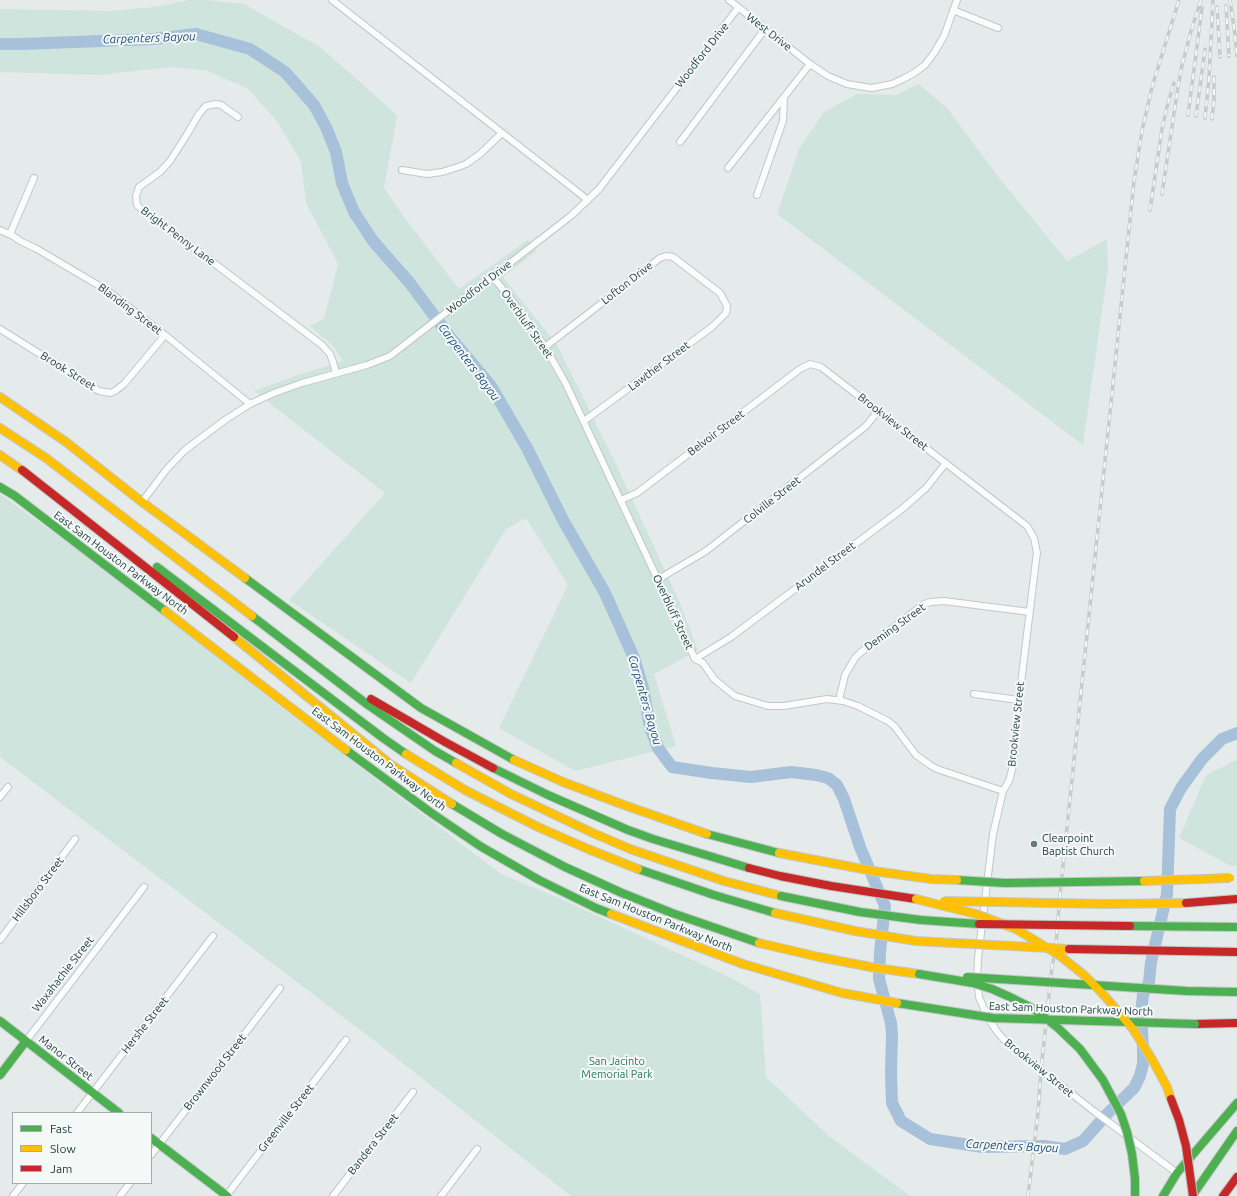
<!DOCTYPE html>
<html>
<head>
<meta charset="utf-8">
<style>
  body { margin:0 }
  #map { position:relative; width:1237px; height:1196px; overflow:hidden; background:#e5ebea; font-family:Ubuntu,sans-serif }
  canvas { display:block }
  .legend { position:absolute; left:12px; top:1112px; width:140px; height:72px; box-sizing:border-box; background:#f4f9f8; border:1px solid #a0aeae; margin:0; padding:5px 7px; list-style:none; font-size:12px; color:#223d3f }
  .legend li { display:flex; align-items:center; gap:8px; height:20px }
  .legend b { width:20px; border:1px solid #a0aeae }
</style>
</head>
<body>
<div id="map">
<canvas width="1237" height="1196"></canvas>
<ul class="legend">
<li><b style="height:5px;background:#4caf50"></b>Fast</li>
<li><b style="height:5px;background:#ffc107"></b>Slow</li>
<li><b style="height:5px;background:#c62828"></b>Jam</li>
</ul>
</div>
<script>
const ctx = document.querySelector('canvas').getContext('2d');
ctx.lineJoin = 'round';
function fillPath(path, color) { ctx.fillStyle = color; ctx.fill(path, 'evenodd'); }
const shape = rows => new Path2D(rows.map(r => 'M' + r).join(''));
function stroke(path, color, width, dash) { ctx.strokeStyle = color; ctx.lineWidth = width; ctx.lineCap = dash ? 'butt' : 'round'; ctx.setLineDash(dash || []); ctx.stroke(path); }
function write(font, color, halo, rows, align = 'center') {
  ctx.font = font + ' Ubuntu,sans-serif'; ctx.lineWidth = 4; ctx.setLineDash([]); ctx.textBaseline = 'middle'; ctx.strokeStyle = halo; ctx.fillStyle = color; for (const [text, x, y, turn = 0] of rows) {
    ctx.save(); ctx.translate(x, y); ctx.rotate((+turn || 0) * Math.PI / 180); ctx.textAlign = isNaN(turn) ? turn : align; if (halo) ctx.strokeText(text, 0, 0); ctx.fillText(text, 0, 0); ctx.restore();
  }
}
fillPath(shape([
  [186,0,206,0,244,4,320,47,377,97,397,116,384,188,407,221,459,289,528,240,536,251,503,277,557,345,613,458,679,601,698,650,654,674,676,746,575,771,499,728,568,585,526,518,506,529,411,683,289,600,385,493,254,391,298,375,343,361,333,346,310,326,324,318,338,264,306,203,301,162,277,121,247,88,205,70,169,67,101,75,0,72,0,9,111,11,154,7,185,1],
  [919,84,947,108,996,174,1067,261,1107,239,1108,268,1083,445,777,214,799,149,824,112,857,94,896,95],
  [0,494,133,590,274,702,501,874,559,898,725,975,760,994,766,1077,829,1136,910,1196,571,1196,376,1042,0,757],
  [1237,760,1237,866,1231,866,1179,838,1206,775]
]), '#cee4dc');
stroke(shape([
  [0,44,21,44,154,39,196,34,250,49,285,72,301,90,314,105,326,127,336,152,342,183,354,212,373,241,409,282,450,337,491,386,527,448,563,520,605,593,634,658,643,688,650,727,658,748,672,767,712,773,751,777,791,772,816,775,828,778,837,785,844,799,860,847,885,906,880,952,879,979,891,1023,892,1035,891,1073,892,1103,901,1121,930,1139,983,1147,1044,1146,1065,1149,1083,1141,1108,1113,1134,1088,1140,1076,1143,1064,1143,1049,1141,1013,1143,995,1149,982,1151,962,1167,894,1170,809,1181,788,1202,759,1222,739,1237,733]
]), '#a6c1d9', 12);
const street = shape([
  [332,0,588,200],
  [729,0,810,64,828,76,847,84,871,88,877,87,892,84,903,79,914,73,925,65,934,53,944,36,957,0],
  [953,10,998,28],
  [238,117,221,105,216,104,206,106,199,114,186,136,170,161,160,172,139,187,136,196,137,205,145,213,161,223,322,345,330,354,333,362,336,373],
  [680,142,765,29],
  [728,168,810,64],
  [402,170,427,174,442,172,458,167,466,164,480,154,502,133],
  [757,195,783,121,784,97],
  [0,230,13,236,20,241,37,249,108,291,165,335,250,404],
  [10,234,34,178],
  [493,277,525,317,545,347,566,384,695,659,703,663,714,679,735,696,768,706,784,706,827,699,843,701,858,706,888,721,895,727,916,755,930,765,937,769,1003,791],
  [0,329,99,391,110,393,115,391,124,384,165,335],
  [545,347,660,258,666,256,673,257,720,293,727,306,726,313,712,327,584,421],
  [621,500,637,493,800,369,810,364,821,367,1027,526,1034,538,1037,553,1036,560,1019,700,1013,766,1009,781,1003,791,993,834,978,958,977,980,979,997,988,1018,998,1033,1008,1044,1095,1112,1177,1173],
  [142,502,166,470,185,450,225,420,250,404,274,393,302,383,367,365,390,356,572,215,599,189,738,8],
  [657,580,706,551,866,426,878,411],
  [695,659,731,637,902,509,926,488,946,463],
  [974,694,1019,700],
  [839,700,845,675,855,658,860,653,924,604,931,602,944,601,1030,612],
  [0,797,8,787],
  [0,940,75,839],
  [26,1041,144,887],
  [77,1113,213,936],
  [151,1155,280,988],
  [13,1196,23,1183],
  [120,1196,130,1183],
  [226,1196,346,1040],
  [333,1196,413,1092],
  [441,1196,477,1149]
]);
const fast = shape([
  [0,487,15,496,165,611],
  [157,567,383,738,406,754],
  [245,578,421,708,514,760],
  [252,616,368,705,435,751,456,763],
  [346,750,430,812,480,846,539,880,596,908,611,914],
  [493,768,548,795,628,830,653,839,749,868],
  [452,804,502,834,565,867,622,893,672,913,759,943],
  [707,834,779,853],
  [638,869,714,895,775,913],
  [0,1021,119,1113],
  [0,1075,26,1041],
  [151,1138,227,1196],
  [1163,1196,1177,1173,1237,1103],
  [1192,1196,1237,1131]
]);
const slow = shape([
  [0,397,66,442,142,502,245,578],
  [0,428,46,458,252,616],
  [0,455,27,474],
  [165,611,346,750],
  [234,637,390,764,452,804],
  [406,754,465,790,538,827,588,849,638,869],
  [514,760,563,782,624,805,707,834],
  [456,763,511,794,593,833,630,849,724,881,781,896],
  [611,914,743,964],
  [759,943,819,957,876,968,919,974]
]);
const jam = shape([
  [22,470,234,637],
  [371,699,445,742,493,768],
  [749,868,780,876,831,886,916,899],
  [1195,1024,1237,1023],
  [1223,1196,1237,1177]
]);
stroke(street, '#c2c8c7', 8);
stroke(fast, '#c1c8c8', 10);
stroke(slow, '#c1c8c8', 10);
stroke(jam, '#c1c8c8', 10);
stroke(street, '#fbfcfc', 6);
stroke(fast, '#4caf50', 8);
stroke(slow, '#ffc107', 8);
stroke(jam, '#c62828', 8);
const rail = shape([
  [1230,0,1235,35,1237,56],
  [1226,6,1229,56],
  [1217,7,1220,57],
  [1188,115,1202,8],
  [1196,116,1205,49],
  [1205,118,1209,78,1213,0],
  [1212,119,1214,101,1214,77],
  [1162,194,1177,93,1182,65,1191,31,1201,0],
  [1150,210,1162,129,1167,107,1174,83],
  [1028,1196,1038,1113,1041,1070,1052,967,1056,945,1060,895,1134,181,1142,131,1152,87,1179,0]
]);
stroke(rail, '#c7cccb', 3.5);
stroke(rail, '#f4f9f8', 2, [6]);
const fastBridge = shape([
  [957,880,1005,883,1144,881],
  [781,896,860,912,921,920,979,924],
  [1130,926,1237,927],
  [919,974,973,983,992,989,1010,997,1032,1008,1043,1016,1058,1028,1080,1049,1103,1080,1121,1114,1127,1132,1132,1154,1135,1179,1135,1196],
  [967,977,1187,991,1237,992],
  [897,1003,993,1018,1195,1024]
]);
const slowBridge = shape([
  [779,853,873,871,931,879,957,880],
  [1144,881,1230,878],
  [916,899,976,914,1016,929,1059,955,1084,975,1103,994,1133,1029,1153,1061,1167,1087,1171,1099],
  [944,901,1105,904,1186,903],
  [775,913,855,931,916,941,1069,949],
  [743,964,842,993,897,1003]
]);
const jamBridge = shape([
  [1186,903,1237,899],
  [979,924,1130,926],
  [1069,949,1237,952],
  [1171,1099,1179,1120,1186,1146,1193,1196]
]);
stroke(fastBridge, '#c1c8c8', 10, []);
stroke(slowBridge, '#c1c8c8', 10, []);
stroke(jamBridge, '#c1c8c8', 10, []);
stroke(fastBridge, '#4caf50', 8);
stroke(slowBridge, '#ffc107', 8);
stroke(jamBridge, '#c62828', 8);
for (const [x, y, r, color] of [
  [1034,844,4,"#667a7b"]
]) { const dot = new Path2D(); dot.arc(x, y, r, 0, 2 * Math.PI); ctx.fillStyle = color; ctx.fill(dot); stroke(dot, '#f4f9f8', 1.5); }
write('11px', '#223d3f', '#f4f9f8', [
  ["West Drive",769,32,38],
  ["Woodford Drive",702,55,-52],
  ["Bright Penny Lane",178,236,37],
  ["Lofton Drive",627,283,-38],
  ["Woodford Drive",479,287,-38],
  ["Blanding Street",130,309,37],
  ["Overbluff Street",527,324,55],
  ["Lawther Street",659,366,-37],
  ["Brook Street",68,371,32],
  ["Brookview Street",893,422,38],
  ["Belvoir Street",716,433,-37],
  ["Colville Street",772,500,-38],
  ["East Sam Houston Parkway North",121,563,37],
  ["Arundel Street",825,566,-37],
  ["Overbluff Street",673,612,65],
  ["Deming Street",895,627,-36],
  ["Brookview Street",1016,724,-84],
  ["East Sam Houston Parkway North",379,759,37],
  ["Hillsboro Street",38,889,-53],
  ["East Sam Houston Parkway North",656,918,22],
  ["Waxahachie Street",63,974,-52],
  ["East Sam Houston Parkway North",1071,1009,2],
  ["Hershe Street",145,1025,-52],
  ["Manor Street",66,1058,38],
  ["Brookview Street",1039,1068,39],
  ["Brownwood Street",215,1072,-52],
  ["Greenville Street",286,1118,-52],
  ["Bandera Street",373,1144,-52]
]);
write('11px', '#223d3f', '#f4f9f8', [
  ["Clearpoint",1042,838],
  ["Baptist Church",1042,851]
], 'left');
write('11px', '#2c7662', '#f4f9f8', [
  ["San Jacinto",617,1061],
  ["Memorial Park",617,1074]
]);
write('italic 12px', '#1c4b7c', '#f4f9f8', [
  ["Carpenters Bayou",149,38,-2],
  ["Carpenters Bayou",469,362,53],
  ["Carpenters Bayou",645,700,74],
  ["Carpenters Bayou",1012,1146,3]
]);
</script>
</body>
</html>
